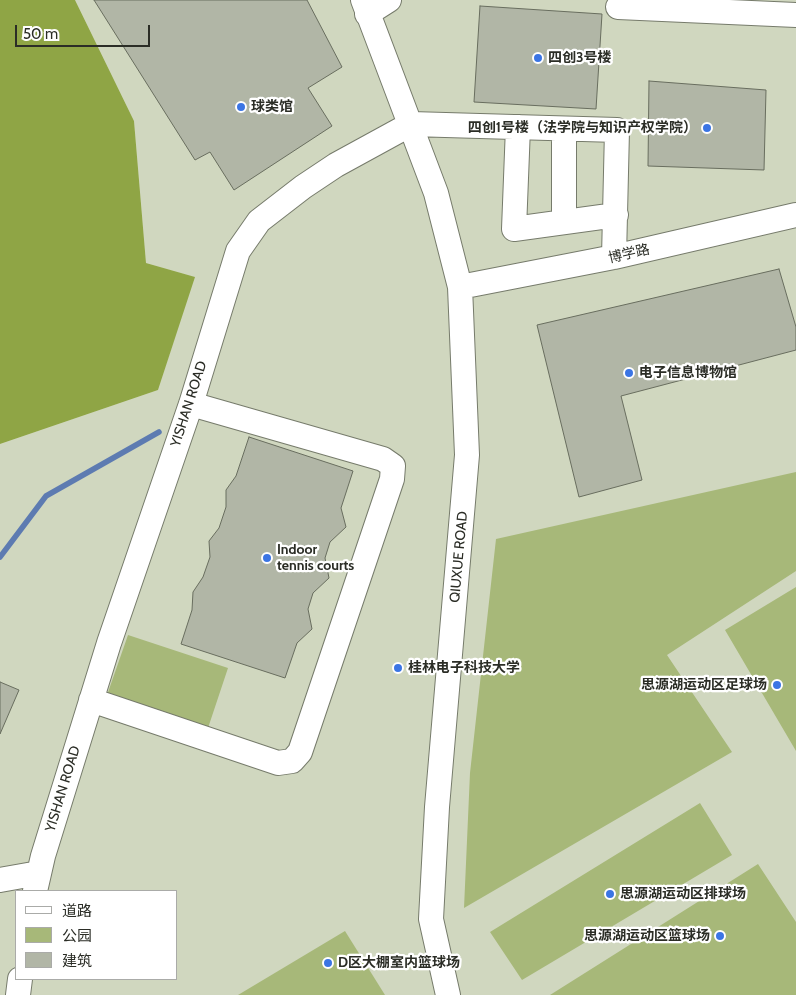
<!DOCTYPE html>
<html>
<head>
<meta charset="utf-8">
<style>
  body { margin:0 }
  #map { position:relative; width:796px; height:995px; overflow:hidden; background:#dde2d1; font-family:Cabin,"Noto Sans SC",sans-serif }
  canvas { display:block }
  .legend { position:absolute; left:15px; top:890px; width:162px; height:90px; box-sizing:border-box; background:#fff; border:1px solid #aaaba8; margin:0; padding:6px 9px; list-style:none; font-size:15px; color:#2b2d26 }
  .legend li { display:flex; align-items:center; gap:10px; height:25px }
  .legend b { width:25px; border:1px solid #aaaba8 }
  .scale { position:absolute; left:15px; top:25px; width:135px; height:22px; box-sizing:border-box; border:2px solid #2b2d26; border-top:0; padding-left:6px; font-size:15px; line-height:18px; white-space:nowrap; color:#2b2d26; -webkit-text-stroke:4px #fff; paint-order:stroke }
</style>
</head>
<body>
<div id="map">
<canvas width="796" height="995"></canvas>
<ul class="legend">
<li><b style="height:6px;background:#fff"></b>道路</li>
<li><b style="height:14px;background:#a7b879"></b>公园</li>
<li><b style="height:14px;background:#b1b6a6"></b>建筑</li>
</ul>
<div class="scale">50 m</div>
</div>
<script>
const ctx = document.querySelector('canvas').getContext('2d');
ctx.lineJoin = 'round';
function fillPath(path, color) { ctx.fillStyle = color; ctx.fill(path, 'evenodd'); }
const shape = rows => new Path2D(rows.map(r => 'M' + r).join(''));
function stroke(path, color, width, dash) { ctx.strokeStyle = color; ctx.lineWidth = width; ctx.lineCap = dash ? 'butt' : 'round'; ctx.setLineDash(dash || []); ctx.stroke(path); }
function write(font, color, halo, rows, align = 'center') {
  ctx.font = font + ' Cabin,"Noto Sans SC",sans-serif'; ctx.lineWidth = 4.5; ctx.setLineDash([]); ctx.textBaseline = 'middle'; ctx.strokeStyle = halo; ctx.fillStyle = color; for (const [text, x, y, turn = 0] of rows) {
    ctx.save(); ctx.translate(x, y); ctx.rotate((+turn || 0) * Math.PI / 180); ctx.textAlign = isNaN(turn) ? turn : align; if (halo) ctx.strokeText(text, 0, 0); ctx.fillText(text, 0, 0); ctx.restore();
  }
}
fillPath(shape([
  [75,0,796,0,796,995,0,995,0,444,158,390,194,277,146,263,134,121],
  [16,891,176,891,176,979,16,979]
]), '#d0d7bf');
fillPath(shape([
  [796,472,796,571,667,655,732,752,464,908,470,773,496,539],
  [796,587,796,751,725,630],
  [128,635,228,668,207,731,106,698],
  [700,803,732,855,522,980,490,932],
  [758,864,796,922,796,995,550,995],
  [345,931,385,995,238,995]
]), '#a7b879');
fillPath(shape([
  [0,0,75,0,134,121,146,263,195,277,158,390,0,444]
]), '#8fa545');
stroke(shape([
  [0,557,46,496,159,432]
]), '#5d7bb1', 5.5);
const building = shape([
  [94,0,307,0,342,67,308,88,332,126,234,190,210,152,195,160,94,0],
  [480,6,602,14,596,109,474,102,480,6],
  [649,81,766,90,764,170,648,166,649,81],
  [779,269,796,327,796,350,621,396,642,480,579,497,537,325,779,269],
  [249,437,353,471,341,508,346,527,330,542,325,558,329,578,313,593,308,609,312,629,297,643,285,678,181,644,192,610,193,592,203,577,210,557,209,541,219,528,226,507,226,490,236,476,249,437],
  [0,682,19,690,0,734,0,682]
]);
fillPath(building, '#b1b6a6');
stroke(building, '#696e5f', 1);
const minor = shape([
  [363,0,436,193,460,287,467,455,437,807,431,919,448,995],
  [618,7,796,15],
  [367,14,389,0],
  [411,124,617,130,614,257],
  [518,127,514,229,616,215],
  [564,222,564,129],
  [460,287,614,257,796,215],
  [91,700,278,763,292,761,300,752,392,479,393,466,383,459,191,404],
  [0,880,39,873],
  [35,891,43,856,109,643,191,404,238,251,259,221,303,187,336,165,411,124],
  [18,995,20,979]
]);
stroke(minor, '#767b6b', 26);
stroke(minor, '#fff', 24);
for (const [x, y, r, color] of [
  [538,58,5,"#3b75e4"],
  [241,107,5,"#3b75e4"],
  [707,128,5,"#3b75e4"],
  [629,373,5,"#3b75e4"],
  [267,558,5,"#3b75e4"],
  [398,668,5,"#3b75e4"],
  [777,685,5,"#3b75e4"],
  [610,894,5,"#3b75e4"],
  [720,936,5,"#3b75e4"],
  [328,963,5,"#3b75e4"]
]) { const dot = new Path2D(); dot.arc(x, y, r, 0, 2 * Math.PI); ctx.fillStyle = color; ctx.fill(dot); stroke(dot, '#fff', 2); }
write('bold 14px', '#2b2d26', '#fff', [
  ["四创3号楼",548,58],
  ["球类馆",251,107],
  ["四创1号楼（法学院与知识产权学院）",697,128,"right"],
  ["电子信息博物馆",639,373],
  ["Indoor",277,550],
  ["tennis courts",277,566],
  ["桂林电子科技大学",408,668],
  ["思源湖运动区足球场",767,685,"right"],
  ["思源湖运动区排球场",620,894],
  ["思源湖运动区篮球场",710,936,"right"],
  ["D区大棚室内篮球场",338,963]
], 'left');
write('14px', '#2b2d26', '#fff', [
  ["博学路",629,254,-13],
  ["YISHAN ROAD",189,404,-72],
  ["QIUXUE ROAD",459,557,-85],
  ["YISHAN ROAD",63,789,-73]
]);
</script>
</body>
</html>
